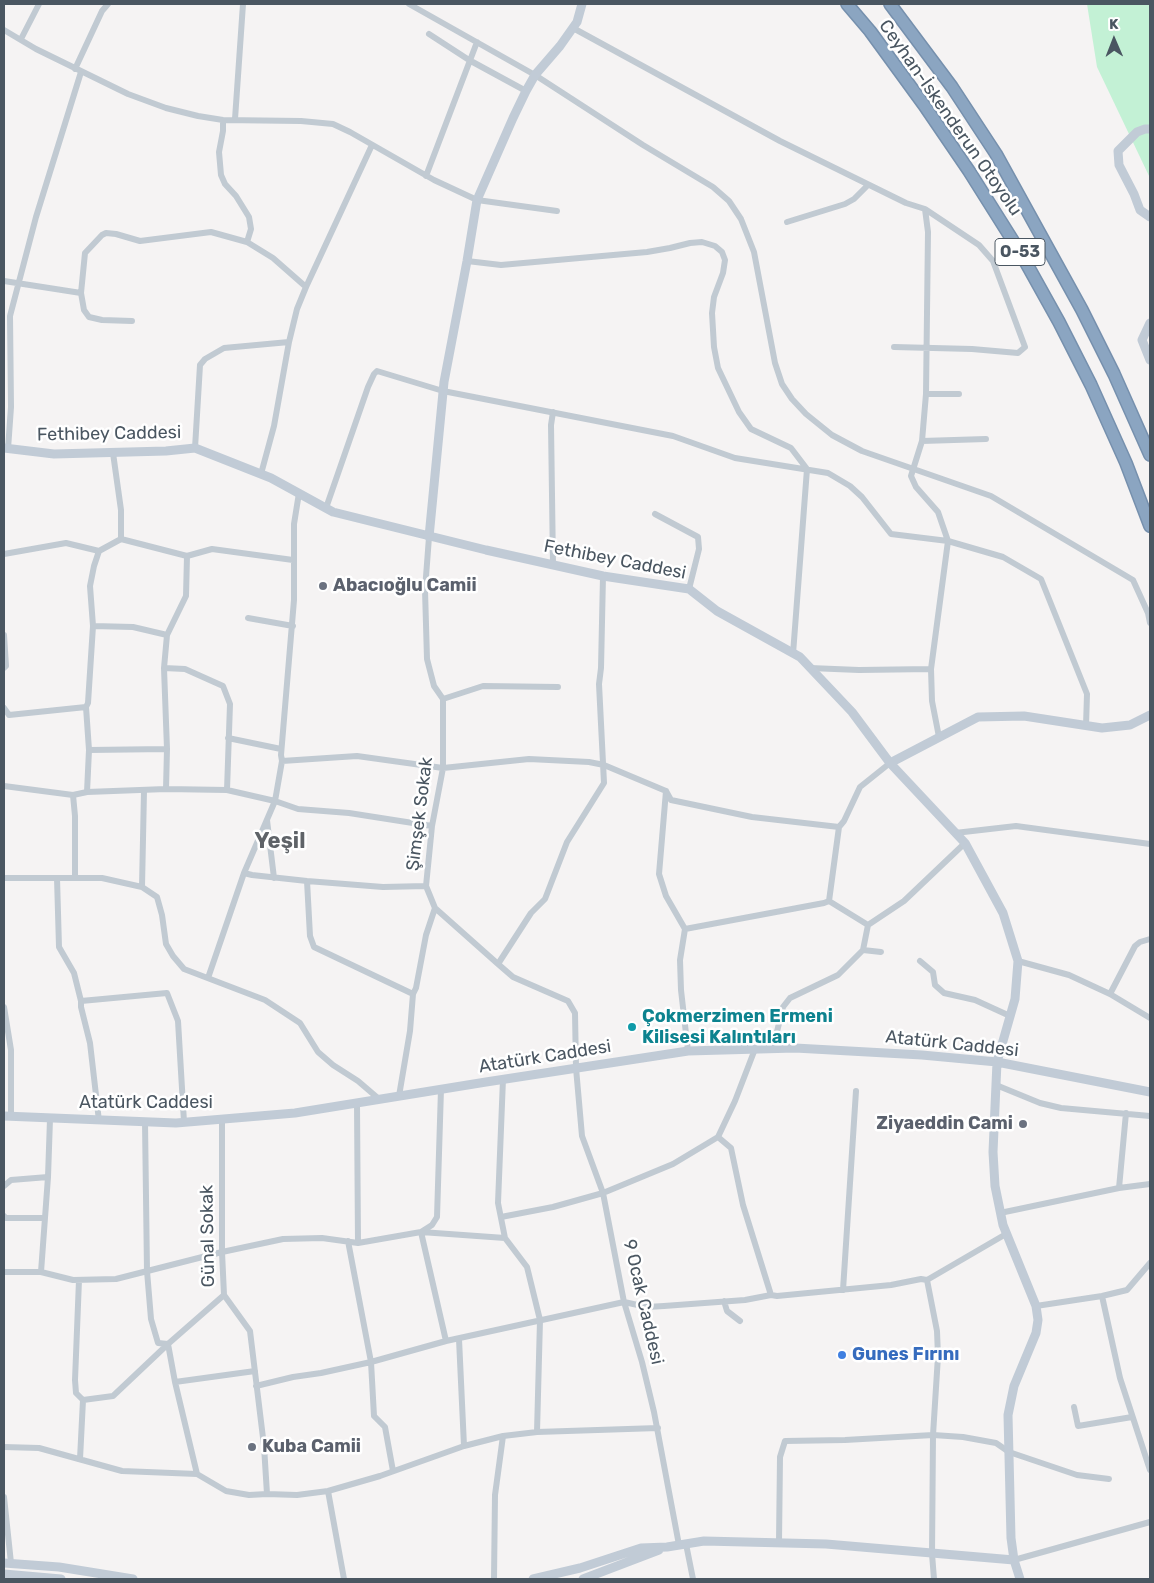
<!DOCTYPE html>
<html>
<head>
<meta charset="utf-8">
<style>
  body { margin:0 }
  #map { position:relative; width:1154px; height:1583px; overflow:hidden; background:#f5f3f3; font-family:Rubik,sans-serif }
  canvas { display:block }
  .frame { position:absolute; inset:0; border:5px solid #4a5661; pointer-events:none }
  .north { position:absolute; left:1089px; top:15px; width:50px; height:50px; -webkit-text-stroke:4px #fff; paint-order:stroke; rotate:359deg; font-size:14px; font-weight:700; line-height:20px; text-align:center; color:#4a5661 }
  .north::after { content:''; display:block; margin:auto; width:18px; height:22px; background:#4a5661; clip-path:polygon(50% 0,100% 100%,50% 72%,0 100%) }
</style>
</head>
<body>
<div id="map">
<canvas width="1154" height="1583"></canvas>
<div class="frame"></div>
<div class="north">K</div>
</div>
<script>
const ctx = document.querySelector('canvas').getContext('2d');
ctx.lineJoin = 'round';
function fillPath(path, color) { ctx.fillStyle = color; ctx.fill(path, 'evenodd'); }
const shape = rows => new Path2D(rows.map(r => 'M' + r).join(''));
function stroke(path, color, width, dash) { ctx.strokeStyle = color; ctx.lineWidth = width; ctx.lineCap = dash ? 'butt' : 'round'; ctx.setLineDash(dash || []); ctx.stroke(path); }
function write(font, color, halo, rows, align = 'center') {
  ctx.font = font + ' Rubik,sans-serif'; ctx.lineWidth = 5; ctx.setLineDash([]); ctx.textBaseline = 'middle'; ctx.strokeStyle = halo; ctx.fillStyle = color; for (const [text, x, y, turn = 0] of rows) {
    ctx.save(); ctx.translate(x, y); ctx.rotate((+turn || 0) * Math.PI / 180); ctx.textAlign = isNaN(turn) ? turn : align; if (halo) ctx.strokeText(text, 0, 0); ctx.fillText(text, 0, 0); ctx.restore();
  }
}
fillPath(shape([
  [1087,4,1150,4,1150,178,1097,67]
]), '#c3f1d5');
const highway = shape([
  [847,4,870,31,924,105,969,171,1020,252,1059,322,1091,385,1126,463,1150,526],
  [890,4,952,87,996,154,1082,310,1114,374,1150,455]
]);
stroke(highway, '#7690ad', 14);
stroke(shape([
  [409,4,535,75,643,145,713,187,729,201,741,219,754,252,775,363,782,384,792,399,806,414,832,435,862,451,991,496,1133,580,1148,613,1150,623],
  [573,28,780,141,906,203,925,209,979,245,993,261,1025,347,1018,353,972,349,894,347],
  [4,30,36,49,128,94,166,108,198,116,223,120,301,121,333,124,350,132,434,180,477,200,557,211],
  [429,34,469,60,526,91],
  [21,39,39,4],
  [75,69,102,11,108,4],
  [235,119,243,4],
  [223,120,223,131,219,152,221,175,225,184,236,196,249,217,251,229,247,242],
  [426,176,477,42],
  [925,209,928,232,926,394,922,441,911,476,916,487,938,512,948,541,931,669,932,701,939,737],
  [787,222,845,204,854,199,868,185],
  [467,261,501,265,647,252,670,248,690,243,702,242,715,246,722,252,725,260,723,273,714,297,712,313,714,347,718,368,739,412,751,429,791,448,807,469,793,654],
  [4,281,81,293],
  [132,321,102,320,89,317,84,310,81,293,85,253,102,235,106,233,116,234,140,241,211,232,247,242,273,258,306,287],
  [926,394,959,394],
  [922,441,986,439],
  [195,448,200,365,205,359,224,348,289,342],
  [8,449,11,407,10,316,36,217,81,72],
  [113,453,121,510,121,539,187,556,212,549,293,560],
  [261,474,274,426,289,342,297,309,306,287,372,145],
  [326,508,368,387,374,374,377,371,443,391,673,436,735,458,828,473,850,486,862,497,891,534,948,541,1003,557,1041,579,1087,694,1086,726],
  [655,514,698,537,699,549,689,589],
  [429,537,425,590,427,659,434,686,443,699,483,686,558,687],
  [121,539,99,551,94,566,90,586,93,626,88,703,86,707,89,750,87,792,166,789,227,790,275,801,298,809,349,813,432,826],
  [4,554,66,543,99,551],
  [553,565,551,425,553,412],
  [248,618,293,626],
  [93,626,133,627,167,635],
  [4,635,6,666,4,668],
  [164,668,185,669,223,686,230,704,227,790],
  [810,668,859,670,931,669],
  [443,699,443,768,432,826,426,886,435,908,498,964,513,977,568,1001,575,1013,576,1068,582,1136,603,1193,624,1302,642,1362,654,1412,679,1545],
  [4,708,9,715,86,707],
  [228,738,281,749],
  [89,750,167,749],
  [282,761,357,756,443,768,529,759,589,762,604,765,666,791,671,800,752,817,839,827],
  [4,786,73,795,87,792],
  [166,789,167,749,164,668,167,635,186,596,187,556],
  [666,791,659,874,666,896,685,929,680,960,681,990,688,1051],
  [73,795,75,816,75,878],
  [267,820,274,878],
  [955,833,1016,826,1150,844],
  [244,873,252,875,307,881,383,887,426,886],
  [4,878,102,878,142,887,157,897,162,915,166,944,173,956,184,969,265,1000,300,1023,318,1052,333,1065,358,1081,379,1099],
  [57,878,59,947,74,973,81,1001,81,1007,90,1043,99,1121],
  [307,881,310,936,314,947,413,994],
  [142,887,144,791],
  [829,901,839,827,844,821,860,787,890,763],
  [829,901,868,925],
  [685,929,824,903,829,901],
  [863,950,881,952],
  [920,961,933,972,935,985,944,993,975,1000,1010,1016],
  [1018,961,1069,975,1110,994,1150,1018],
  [498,964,531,913,545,899,567,842,604,783,599,684,601,668,603,576],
  [208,978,244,873,275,801,282,761,281,755,294,600,294,524,299,493],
  [1110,994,1135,946,1140,942,1150,939],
  [81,1001,167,993,178,1021,184,1122],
  [4,1007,11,1050,11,1117],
  [773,1048,783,1007,790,998,838,975,863,950,868,925,904,901,965,843],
  [503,1079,498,1203,505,1238,527,1267,540,1320,537,1432],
  [996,1085,1040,1103,1061,1108,1150,1116],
  [441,1089,437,1217,432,1225,421,1232,446,1341],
  [399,1096,410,1031,413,994,416,988,426,935,435,908],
  [357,1104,358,1243],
  [222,1119,222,1252,224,1295,250,1331,264,1446,267,1494],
  [718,1137,735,1101,755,1049],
  [4,1186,11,1180,48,1177],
  [1119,1188,1126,1113],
  [1000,1213,1119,1188,1150,1184],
  [4,1216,6,1218,45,1218],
  [501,1217,553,1207,603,1193,673,1164,718,1137,731,1148,743,1205,771,1295],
  [348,1241,371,1362,374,1416,385,1427,393,1471],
  [4,1272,41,1272,73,1280,116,1279,222,1252,283,1239,322,1238,358,1243,421,1232,505,1238],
  [41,1272,48,1177,50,1119],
  [79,1280,75,1380,76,1393,83,1400,113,1396,168,1344,158,1343,151,1319,147,1271,145,1122],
  [927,1280,937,1331,938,1356,933,1435,932,1554,934,1579],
  [843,1290,856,1091],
  [1102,1296,1120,1378,1150,1470],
  [724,1301,727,1311,740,1321],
  [1036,1306,1102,1296,1127,1290,1150,1263],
  [459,1339,464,1446],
  [175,1382,255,1371],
  [256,1386,293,1377,321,1373,371,1362,446,1341,624,1302,647,1307,664,1306,745,1300,771,1295,777,1296,891,1285,921,1279,927,1280,1006,1234],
  [1074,1407,1078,1426,1132,1417],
  [4,1447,39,1448,122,1471,197,1474,226,1491,249,1495,267,1494,297,1495,328,1491,380,1476,464,1446,503,1436,537,1432,658,1428],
  [80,1459,83,1400],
  [197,1474,175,1382,168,1344,224,1295],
  [328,1491,344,1579],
  [4,1497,11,1563],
  [779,1542,780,1457,785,1441,845,1440,933,1435,963,1437,996,1443,1009,1452,1077,1475,1109,1479],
  [686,1544,693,1579],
  [1014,1560,1150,1522],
  [494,1579,495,1495,503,1436]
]), '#c1cad2', 6);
stroke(shape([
  [1150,129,1145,129,1137,132,1118,151,1119,165,1134,194,1140,210,1150,217],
  [1150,323,1142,340,1150,360],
  [4,448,54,454,166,451,195,448,271,478,333,512,486,550,603,576,689,589,717,611,800,657,852,712,890,763,965,843,1003,913,1018,961,1015,999,997,1062,993,1152,995,1186,1003,1225,1036,1306,1038,1320,1036,1333,1014,1386,1008,1415,1011,1538,1014,1560,1020,1579],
  [429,537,444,382,467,261,477,200,513,118,526,91,535,75,560,46,577,22,582,4],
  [890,763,978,717,1024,716,1102,728,1130,725,1150,715],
  [4,1116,176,1123,295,1113,486,1082,688,1051,795,1048,922,1055,997,1062,1150,1092],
  [4,1563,59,1567,133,1579],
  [4,1574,61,1579],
  [533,1579,580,1568,641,1548,667,1547,704,1541,826,1544,1014,1560],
  [583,1579,659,1550]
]), '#c1cbd6', 9);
stroke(highway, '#8ba5c1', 11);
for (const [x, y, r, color] of [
  [323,586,5,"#6b7280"],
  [632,1027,5,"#0f9aa8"],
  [1023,1124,5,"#6b7280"],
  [842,1355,5,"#3f7fe0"],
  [252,1447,5,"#6b7280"]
]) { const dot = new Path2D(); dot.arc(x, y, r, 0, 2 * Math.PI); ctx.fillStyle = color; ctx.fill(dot); stroke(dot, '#fff', 2); }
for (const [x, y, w] of [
  [1020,252,50]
]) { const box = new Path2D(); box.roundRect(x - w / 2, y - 13.5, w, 27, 4); ctx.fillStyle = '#fff'; ctx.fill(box); stroke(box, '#4a5661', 1); }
write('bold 16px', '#4a5661', null, [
  ["O-53",1020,252]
]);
write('18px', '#4a5661', '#fff', [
  ["Ceyhan-İskenderun Otoyolu",950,118,55],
  ["Fethibey Caddesi",109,434,-1],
  ["Fethibey Caddesi",615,560,11],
  ["Şimşek Sokak",420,814,-83],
  ["Atatürk Caddesi",952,1044,6],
  ["Atatürk Caddesi",545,1057,-9],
  ["Atatürk Caddesi",146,1103],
  ["Günal Sokak",208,1236,-91],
  ["9 Ocak Caddesi",643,1302,77]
]);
write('bold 18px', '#5b616d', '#fff', [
  ["Abacıoğlu Camii",333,586],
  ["Ziyaeddin Cami",1013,1124,"right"],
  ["Kuba Camii",262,1447]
], 'left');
write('bold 18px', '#0d838f', '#fff', [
  ["Çokmerzimen Ermeni",642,1017],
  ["Kilisesi Kalıntıları",642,1038]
], 'left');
write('bold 18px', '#366cbe', '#fff', [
  ["Gunes Fırını",852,1355]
], 'left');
write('bold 22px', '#5f6368', '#fff', [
  ["Yeşil",280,842]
]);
</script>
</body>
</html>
